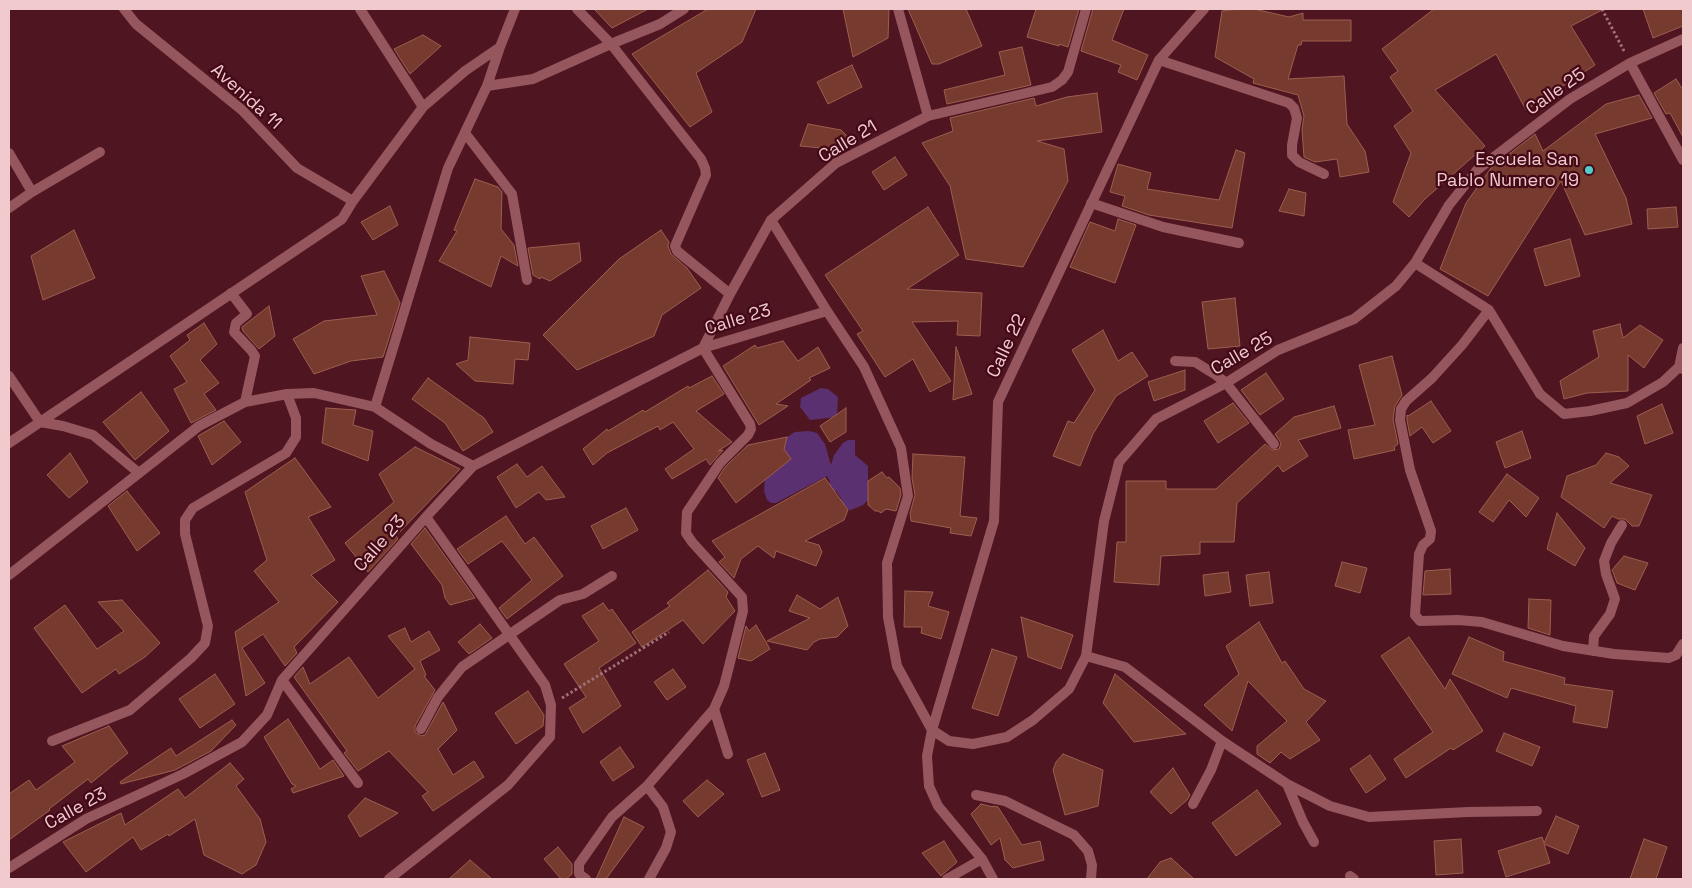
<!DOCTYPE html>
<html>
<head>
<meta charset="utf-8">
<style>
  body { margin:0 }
  #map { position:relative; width:1692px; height:888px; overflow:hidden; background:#4f1520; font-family:"Space Grotesk",sans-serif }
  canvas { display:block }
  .frame { position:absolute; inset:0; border:10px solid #f0cacd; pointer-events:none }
</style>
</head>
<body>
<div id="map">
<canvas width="1692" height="888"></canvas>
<div class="frame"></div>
</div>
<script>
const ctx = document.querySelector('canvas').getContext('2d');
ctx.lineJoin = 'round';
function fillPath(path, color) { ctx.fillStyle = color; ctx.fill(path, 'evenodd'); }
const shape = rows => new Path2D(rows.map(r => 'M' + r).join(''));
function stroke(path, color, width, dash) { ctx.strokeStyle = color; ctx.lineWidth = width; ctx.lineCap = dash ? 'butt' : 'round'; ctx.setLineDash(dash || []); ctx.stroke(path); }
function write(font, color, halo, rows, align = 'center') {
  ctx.font = font + ' "Space Grotesk",sans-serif'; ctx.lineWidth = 4.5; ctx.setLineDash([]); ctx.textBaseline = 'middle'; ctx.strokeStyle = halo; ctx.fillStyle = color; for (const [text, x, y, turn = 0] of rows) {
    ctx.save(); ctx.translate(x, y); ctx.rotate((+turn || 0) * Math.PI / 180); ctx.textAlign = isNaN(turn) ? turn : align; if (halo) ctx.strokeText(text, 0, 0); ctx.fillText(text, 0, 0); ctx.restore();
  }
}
fillPath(shape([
  [821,388,828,389,838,397,837,417,810,420,800,407,801,398],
  [809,431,817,433,825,444,831,465,834,455,843,443,848,440,855,440,855,455,868,466,868,500,863,505,851,510,842,509,841,498,836,491,831,491,828,486,830,482,827,476,776,503,771,503,767,500,764,491,765,476,775,472,791,459,784,449,787,437,795,432]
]), '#5b3070');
const building = shape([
  [594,9,648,9,612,28,594,9],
  [708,9,756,9,742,42,696,73,712,112,690,127,632,54,708,9],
  [843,9,889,9,888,38,853,57,843,9],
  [908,9,966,9,982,46,939,64,932,64,908,9],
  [1036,9,1079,9,1068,47,1059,44,1059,46,1027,37,1036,9],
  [1093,9,1124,9,1112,40,1148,55,1137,80,1118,72,1121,65,1081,51,1093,9],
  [1238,9,1254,9,1289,17,1303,13,1303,20,1351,20,1351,41,1302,41,1301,45,1298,45,1288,79,1344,76,1347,124,1365,151,1369,172,1340,177,1337,159,1315,162,1304,157,1302,130,1304,116,1298,95,1253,83,1254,79,1215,57,1222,11,1238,9],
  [1434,9,1604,9,1571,26,1595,65,1526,110,1496,54,1435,90,1485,146,1425,199,1409,217,1393,202,1411,153,1394,126,1413,111,1390,77,1398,71,1382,49,1434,9],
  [1643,9,1683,9,1683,26,1653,38,1643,9],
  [423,35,441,46,410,74,394,49,423,35],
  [1022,47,1031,85,947,104,944,90,1005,75,999,52,1022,47],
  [852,65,862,87,828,104,817,82,852,65],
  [1676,79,1683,90,1683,137,1670,113,1666,114,1654,93,1676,79],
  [1097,93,1102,132,1037,141,1064,149,1068,181,1023,267,966,259,950,186,922,143,953,131,950,118,1034,98,1036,106,1067,97,1097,93],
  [1639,95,1652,118,1595,134,1626,198,1632,224,1585,235,1561,181,1488,296,1440,269,1466,203,1491,168,1535,134,1543,151,1606,104,1639,95],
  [808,124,841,130,852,141,843,150,800,146,808,124],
  [1236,150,1245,153,1232,228,1149,215,1122,206,1125,196,1110,192,1118,164,1151,173,1147,189,1219,200,1236,150],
  [895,157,907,175,884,190,872,172,895,157],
  [475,179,498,187,502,192,501,229,514,245,518,266,501,256,491,287,439,261,457,231,454,230,475,179],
  [1289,189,1306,193,1304,216,1279,211,1289,189],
  [390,206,398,225,373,240,361,222,390,206],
  [928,207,959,255,907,289,982,293,980,336,957,335,958,321,912,322,951,381,930,392,913,359,885,377,857,334,863,331,825,275,928,207],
  [1676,207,1678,227,1648,229,1647,209,1676,207],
  [1118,219,1136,225,1115,283,1070,267,1090,222,1115,231,1118,219],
  [74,230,95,278,43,300,31,256,74,230],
  [661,230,669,242,668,246,671,254,687,268,701,288,662,315,654,336,577,370,543,335,619,259,661,230],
  [1570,239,1580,276,1545,286,1534,249,1570,239],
  [579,243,581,261,550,281,541,277,540,279,533,275,528,248,579,243],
  [384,271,400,303,383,357,351,361,314,374,293,339,324,321,377,315,361,276,384,271],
  [1235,298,1240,346,1208,349,1202,302,1235,298],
  [269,306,275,336,259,349,243,331,242,327,269,306],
  [204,323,217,344,200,360,219,383,204,394,216,410,191,423,174,389,187,382,170,356,190,340,187,335,204,323],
  [1620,324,1623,338,1640,325,1663,340,1644,368,1628,355,1628,391,1587,393,1564,399,1560,381,1599,357,1593,331,1620,324],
  [1103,330,1118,361,1132,352,1148,376,1116,396,1093,434,1080,466,1053,456,1068,421,1074,423,1095,390,1072,350,1103,330],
  [470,337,530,343,528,360,515,359,513,384,475,381,456,364,468,360,470,337],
  [783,341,798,361,818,347,830,368,809,378,811,380,776,404,788,406,759,425,723,366,755,345,757,348,783,341],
  [956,347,972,394,953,400,956,347],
  [1392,356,1402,395,1395,406,1393,419,1398,444,1394,447,1395,450,1354,459,1348,430,1375,425,1359,365,1392,356],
  [1185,370,1185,390,1154,401,1148,382,1185,370],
  [1266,373,1284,399,1260,415,1241,390,1266,373],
  [712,376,724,394,696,411,732,442,718,451,723,450,710,465,706,459,672,479,665,469,694,449,673,422,660,430,658,426,607,453,593,465,583,449,607,429,608,431,643,410,645,412,688,386,689,388,712,376],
  [428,378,484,418,493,432,463,451,445,423,412,399,428,378],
  [141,392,169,431,135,460,103,422,141,392],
  [1431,401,1451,431,1433,443,1422,427,1410,436,1407,420,1407,415,1408,416,1431,401],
  [1233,403,1249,423,1218,443,1204,421,1233,403],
  [1662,404,1673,433,1645,444,1637,416,1662,404],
  [1334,406,1341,428,1298,440,1308,456,1283,472,1278,465,1237,503,1234,542,1200,542,1200,554,1161,556,1159,585,1114,582,1117,542,1126,542,1126,481,1166,481,1166,489,1216,489,1265,444,1272,450,1279,449,1281,443,1275,434,1294,417,1334,406],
  [326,408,356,410,353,425,373,431,368,461,322,443,326,408],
  [846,408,846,432,830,442,820,426,846,408],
  [224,421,241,442,212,465,198,436,224,421],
  [1522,431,1531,458,1505,468,1496,442,1522,431],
  [787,437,784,449,791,459,736,503,718,478,725,467,748,445,787,437],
  [415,447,460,469,396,536,398,539,368,572,345,543,394,502,379,474,415,447],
  [70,453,88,482,69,498,47,475,70,453],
  [1606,453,1619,457,1629,466,1610,483,1652,495,1639,526,1632,526,1625,519,1618,519,1612,516,1604,528,1561,497,1567,476,1596,465,1606,453],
  [913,454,965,457,960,516,977,518,971,536,950,533,951,528,911,521,910,513,915,495,912,478,913,454],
  [295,458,331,507,308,517,335,560,311,575,338,602,294,647,297,653,285,666,263,634,242,648,265,683,246,696,235,632,279,602,254,571,267,560,245,492,295,458],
  [517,464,527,477,542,466,565,497,546,500,539,492,516,508,497,477,517,464],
  [882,472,887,478,889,477,900,488,901,495,896,511,886,509,881,513,878,511,875,511,868,505,868,481,882,472],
  [1507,474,1539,498,1526,517,1509,500,1493,522,1479,512,1507,474],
  [825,478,848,510,844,520,805,541,819,545,822,552,816,566,776,551,774,558,758,546,741,559,734,578,719,562,725,557,712,541,825,478],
  [127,491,160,533,137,551,108,506,127,491],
  [626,508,638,530,603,549,591,526,626,508],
  [1557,513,1585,548,1575,566,1547,549,1557,513],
  [506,516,525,544,534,537,563,576,507,619,499,608,532,580,502,541,468,564,457,549,506,516],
  [425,528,475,598,450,605,445,598,442,585,411,544,425,528],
  [1624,556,1648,563,1635,590,1617,583,1613,572,1612,570,1624,556],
  [1342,562,1367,568,1360,593,1335,586,1342,562],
  [1450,569,1451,594,1423,595,1425,571,1450,569],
  [708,570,728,592,726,597,735,611,703,644,683,620,642,647,632,632,670,606,667,603,708,570],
  [1228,572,1231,592,1205,596,1203,575,1228,572],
  [1269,572,1273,603,1250,606,1246,575,1269,572],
  [905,591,933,592,928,606,949,612,941,639,921,633,922,627,904,627,905,591],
  [797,595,820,609,838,597,848,626,837,637,820,639,814,642,807,650,767,641,810,618,789,611,797,595],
  [1529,599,1551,600,1550,635,1528,628,1529,599],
  [122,600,160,643,145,657,119,674,116,669,82,693,34,628,65,605,97,649,124,631,98,602,122,600],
  [603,603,609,611,612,609,636,643,599,668,621,706,583,733,569,708,586,697,564,664,599,641,582,616,603,603],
  [1021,617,1073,635,1061,669,1028,657,1021,617],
  [1259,622,1282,663,1285,661,1304,689,1326,701,1306,722,1320,740,1290,759,1281,752,1270,763,1257,754,1257,746,1287,721,1248,681,1232,731,1204,705,1239,674,1226,646,1259,622],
  [480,624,492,638,469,654,458,642,480,624],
  [756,625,770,649,751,661,738,658,746,626,749,631,756,625],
  [405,628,411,642,429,631,440,650,420,661,426,675,424,676,435,690,415,726,415,732,421,736,425,735,443,702,457,730,438,749,453,775,474,761,484,777,433,811,422,796,428,792,389,751,358,771,344,753,347,751,294,677,303,667,310,684,349,657,378,698,415,669,388,636,405,628],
  [1409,637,1445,689,1450,679,1483,731,1453,750,1451,748,1406,778,1394,759,1433,732,1381,656,1409,637],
  [1469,637,1504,652,1503,661,1565,678,1564,684,1613,691,1607,728,1573,722,1576,706,1511,688,1507,698,1452,674,1469,637],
  [992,649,1017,657,998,716,972,708,992,649],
  [673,669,686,687,667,700,654,682,673,669],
  [215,674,235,704,200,728,179,699,215,674],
  [1115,674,1186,734,1134,742,1103,703,1115,674],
  [528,691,544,715,543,726,516,744,495,713,528,691],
  [288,719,320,769,333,760,344,776,293,793,291,789,296,786,292,784,264,737,288,719],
  [232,720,236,725,211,751,175,770,121,784,120,782,171,748,176,756,232,720],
  [109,726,128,753,91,783,88,779,49,809,50,810,9,840,9,794,29,780,36,790,75,762,62,746,109,726],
  [1504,733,1540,747,1532,766,1496,751,1504,733],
  [620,747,634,767,613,781,600,762,620,747],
  [765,753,780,790,762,797,747,760,765,753],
  [1063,754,1103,770,1098,806,1065,815,1053,770,1056,762,1063,754],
  [1370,755,1386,779,1366,793,1350,769,1370,755],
  [230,763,244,779,236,786,260,819,266,842,256,865,242,874,204,855,195,819,169,836,168,834,141,850,133,837,86,872,63,842,121,813,125,825,178,789,185,798,230,763],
  [1173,768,1190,795,1187,800,1171,814,1150,792,1173,768],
  [707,780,724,794,698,817,683,801,707,780],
  [1257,790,1281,824,1236,856,1212,823,1257,790],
  [365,798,398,813,360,837,348,816,365,798],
  [981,804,993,807,993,806,998,807,1022,845,1040,841,1044,860,1013,868,1005,860,1000,838,991,845,971,814,981,804],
  [1556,816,1579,826,1568,854,1544,844,1550,863,1506,877,1498,851,1542,837,1544,843,1556,816],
  [624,817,644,827,606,879,596,879,624,817],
  [1461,839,1463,873,1436,875,1434,841,1461,839],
  [1644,839,1667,847,1656,879,1630,879,1644,839],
  [944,841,957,862,941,876,922,853,944,841],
  [558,847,572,864,572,874,566,879,561,879,544,859,558,847],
  [1171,858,1194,879,1147,879,1160,862,1171,858],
  [470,860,492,879,449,879,470,860]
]);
fillPath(building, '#763a2e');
stroke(building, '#9e5e50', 1);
stroke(shape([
  [1602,9,1624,51],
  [562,698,669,632]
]), '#a17178', 3, [2.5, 2.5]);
stroke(shape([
  [1175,361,1195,362,1216,375,1226,383],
  [714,709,728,754]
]), '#96565d', 10);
stroke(shape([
  [124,9,136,24,242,110,297,168,353,201],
  [360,9,423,107],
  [577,9,611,44,701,159,705,168,706,175,675,246,677,251,730,294],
  [898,9,928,116],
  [1159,60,1289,103,1294,108,1297,118,1292,145,1292,155,1299,162,1324,174],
  [1630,63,1683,160],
  [487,86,533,79,611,44,660,24,684,9],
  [465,133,512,194,527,280],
  [9,153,32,192],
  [1091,203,1163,227,1239,243],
  [9,208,32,192,100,152],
  [771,220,827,311,864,367,901,448,908,496,887,563,888,617,897,666,932,730,949,741,973,744,1007,737,1033,720,1069,689,1086,656,1104,521,1119,462,1156,419,1226,383,1278,350,1354,319,1396,286,1415,263,1449,205,1477,170,1570,99,1630,63,1683,39],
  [1415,263,1489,310,1540,394,1564,414,1590,411,1627,403,1663,382,1679,367,1683,369],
  [231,293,247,314,236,323,234,332,251,350,255,356,245,402],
  [1489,310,1462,345,1432,378,1406,401,1401,409,1400,420,1410,470,1431,531,1430,539,1423,545,1419,554,1415,615,1420,621,1458,620,1482,622,1563,646,1614,654,1669,658,1676,655,1683,644],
  [1679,367,1683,348],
  [9,376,40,422,63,426,93,435,139,473],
  [1226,383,1274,444],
  [375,407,448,168,487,86,500,47,515,9],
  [9,443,342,219,353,201,423,107,465,71,500,47],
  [9,575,199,426,245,402,287,394,314,393,375,407,431,444,473,466],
  [1593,651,1594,636,1610,614,1615,599,1606,574,1604,561,1611,543,1622,525],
  [1086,656,1125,667,1222,741,1287,784,1330,806,1369,817,1468,812,1537,811],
  [282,680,358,783],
  [421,729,438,697,462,667,560,600,583,594,612,576],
  [52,741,130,710,191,658,205,643,208,626,185,534,185,520,193,508,286,453,296,437,296,418,287,394],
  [1287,784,1303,822,1314,842],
  [976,795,1005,801,1074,835,1088,851,1092,865,1091,879],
  [1193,804,1211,770,1222,741],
  [9,868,86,819,183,774,242,742,267,715,282,680,426,517,473,466,703,348,827,311],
  [1350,876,1354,879],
  [389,879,508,785,550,737,551,705,545,685,426,517],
  [586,879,579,874,579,864,612,817,647,786],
  [649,879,666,848,671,832,663,807,647,786,714,709,724,686,743,611,742,597,692,542,686,533,687,512,720,463,748,435,751,429,750,424,703,348,730,294,771,220,836,163,928,116,1052,87,1062,80,1068,72,1086,9],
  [947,879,982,859],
  [993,879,982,859,938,806,929,786,927,756,932,730,994,521,998,402,1159,60,1204,9]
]), '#96565d', 10);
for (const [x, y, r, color] of [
  [1589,170,5,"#53cdca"]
]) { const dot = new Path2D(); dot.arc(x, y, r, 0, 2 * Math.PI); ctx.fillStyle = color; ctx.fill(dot); stroke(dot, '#430916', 2); }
write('18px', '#f0cacd', '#430916', [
  ["Calle 25",1556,92,-35],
  ["Avenida 11",246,97,42],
  ["Calle 21",848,142,-31],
  ["Calle 23",738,320,-17],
  ["Calle 22",1007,346,-65],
  ["Calle 25",1242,354,-30],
  ["Calle 23",380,544,-49],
  ["Calle 23",76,809,-29]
]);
write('18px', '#f0cacd', '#430916', [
  ["Escuela San",1579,160],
  ["Pablo Numero 19",1579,181]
], 'right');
</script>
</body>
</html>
